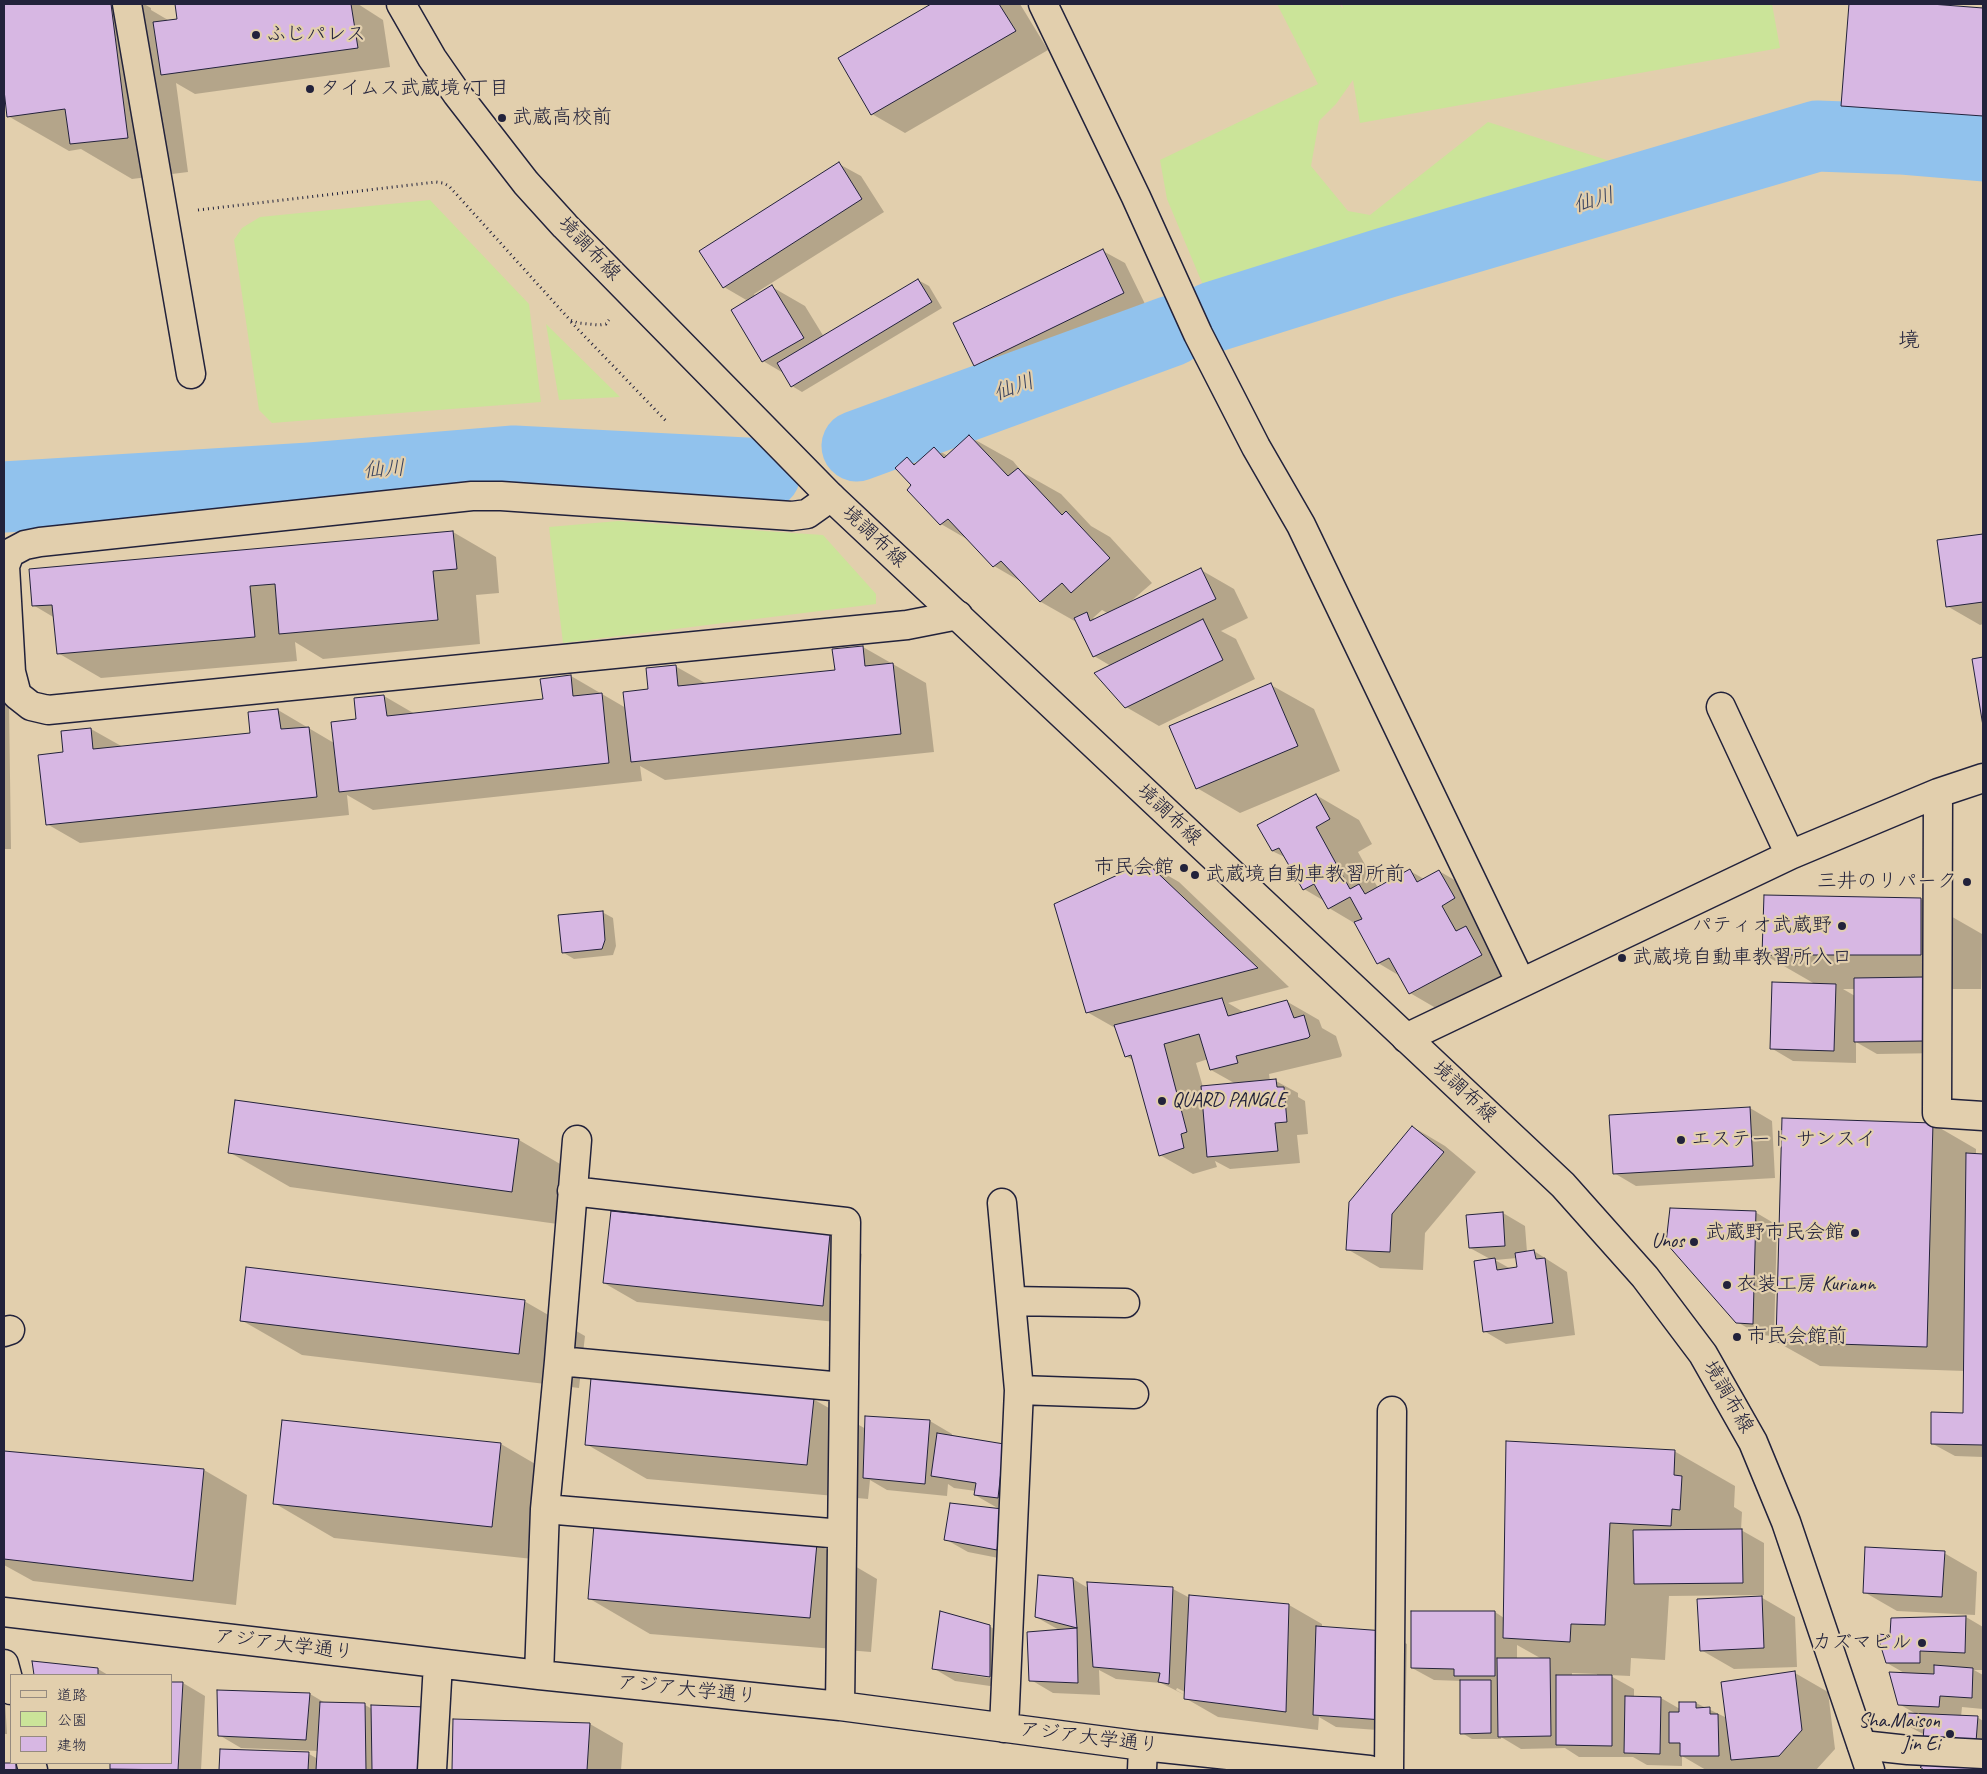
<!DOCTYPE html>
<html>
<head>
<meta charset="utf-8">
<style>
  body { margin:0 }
  #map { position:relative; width:1987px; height:1774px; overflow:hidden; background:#e2cfad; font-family:Caveat,"Klee One",sans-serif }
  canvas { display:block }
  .frame { position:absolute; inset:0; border:5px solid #22223b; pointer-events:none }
  .legend { position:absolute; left:10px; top:1674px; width:162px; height:90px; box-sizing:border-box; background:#e2cfad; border:1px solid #958a7f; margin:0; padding:6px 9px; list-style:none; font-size:15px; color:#22223b }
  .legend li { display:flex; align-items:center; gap:10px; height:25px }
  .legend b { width:25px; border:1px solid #958a7f }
</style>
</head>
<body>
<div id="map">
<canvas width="1987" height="1774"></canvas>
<div class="frame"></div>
<ul class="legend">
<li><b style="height:6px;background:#e2cfad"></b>道路</li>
<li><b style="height:14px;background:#cbe499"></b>公園</li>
<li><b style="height:14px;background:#d7b7e3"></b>建物</li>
</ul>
</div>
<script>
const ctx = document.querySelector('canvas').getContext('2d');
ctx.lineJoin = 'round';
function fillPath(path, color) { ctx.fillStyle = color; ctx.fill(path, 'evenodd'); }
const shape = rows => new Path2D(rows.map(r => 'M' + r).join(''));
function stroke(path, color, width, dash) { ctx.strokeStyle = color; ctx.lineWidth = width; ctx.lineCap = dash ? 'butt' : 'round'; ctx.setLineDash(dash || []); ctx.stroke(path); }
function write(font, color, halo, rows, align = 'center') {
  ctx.font = font + ' Caveat,"Klee One",sans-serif'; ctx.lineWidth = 4.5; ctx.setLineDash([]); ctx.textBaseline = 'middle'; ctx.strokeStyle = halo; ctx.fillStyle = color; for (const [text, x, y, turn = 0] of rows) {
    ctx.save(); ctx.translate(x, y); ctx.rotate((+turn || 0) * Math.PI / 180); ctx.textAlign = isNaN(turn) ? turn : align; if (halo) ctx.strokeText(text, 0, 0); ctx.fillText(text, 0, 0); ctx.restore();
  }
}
fillPath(shape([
  [1277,4,1339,4,1343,9,1342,4,1772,4,1780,48,1360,123,1353,80,1336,104,1319,121,1311,166,1348,211,1370,215,1488,122,1610,161,1213,309,1167,199,1160,160,1318,84],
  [430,200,529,304,541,402,272,423,259,410,234,240,242,228,260,217],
  [546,324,620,397,559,400],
  [618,521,823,535,876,594,876,604,563,643,549,527]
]), '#cbe499');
fillPath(shape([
  [4,4,144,4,151,8,151,10,168,20,178,20,176,4,358,4,383,20,390,67,195,94,176,83,188,172,132,179,81,149,69,151,8,116,4,80],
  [933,4,1020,4,1048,50,905,133,872,114,840,58],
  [1851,4,1914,4,1983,9,1983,137,1886,130,1843,105],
  [839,164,861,176,884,212,754,294,755,296,772,287,805,306,824,337,918,280,929,286,942,308,802,392,792,386,785,374,763,361,748,301,724,287],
  [1103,251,1125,263,1146,306,997,378,975,365],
  [970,437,1013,461,1022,472,1061,494,1091,526,1110,537,1152,583,1129,603,1201,570,1234,589,1248,618,1221,631,1236,639,1255,679,1159,726,1126,707,1111,666,1094,656,1078,623,1041,602,1025,584,994,566,972,542,941,524,909,490,913,485,907,459,917,464,934,448,948,456],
  [1102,610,1109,614,1097,620,1093,618],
  [453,532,496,557,499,593,476,595,480,644,323,659,295,642,297,661,101,678,58,653,55,618,33,605],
  [1983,535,1983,624,1980,625,1947,606,1938,541],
  [863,647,926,683,934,752,665,780,640,766,642,781,373,810,347,795,349,815,80,843,47,824,65,753,91,729,123,747,251,734,278,710,334,743,384,696,415,714,544,700,571,676,626,708,649,690,675,666,707,684,836,671],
  [1983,658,1983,718,1974,660],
  [1271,685,1314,709,1340,771,1240,813,1197,788],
  [4,701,9,703,11,849,4,849],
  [1316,795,1359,820,1372,844,1358,852,1378,888,1410,871,1424,879,1439,871,1482,896,1524,980,1453,1018,1410,993,1400,976,1378,963,1356,924,1329,908,1326,902,1304,889,1287,858,1272,851],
  [1146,863,1179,882,1289,987,1228,1003,1245,1013,1286,1001,1319,1020,1322,1028,1336,1036,1342,1055,1341,1057,1269,1074,1270,1081,1276,1081,1298,1093,1298,1097,1305,1101,1308,1134,1297,1135,1300,1163,1230,1169,1215,1161,1217,1167,1193,1174,1160,1155,1134,1061,1126,1056,1117,1029,1087,1012],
  [1208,1059,1211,1070,1236,1084,1203,1087,1196,1063],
  [1765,896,1921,899,1982,934,1981,989,1941,989,1945,1053,1877,1054,1856,1042,1856,1063,1793,1061,1771,1048,1815,984,1763,954],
  [1843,989,1855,989,1855,996],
  [602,912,613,918,616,946,613,955,574,959,564,953],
  [1750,1108,1772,1121,1775,1178,1636,1186,1614,1173,1611,1116],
  [1933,1124,1976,1149,1976,1155,1983,1156,1983,1457,1955,1456,1933,1444,1965,1415,1965,1371,1820,1366,1777,1342],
  [1413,1127,1445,1146,1476,1172,1425,1233,1423,1270,1380,1268,1347,1249],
  [519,1140,579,1175,572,1226,290,1187,229,1152],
  [1755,1212,1777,1225,1774,1336,1760,1335,1737,1322],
  [1503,1213,1525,1226,1527,1252,1534,1251,1567,1272,1575,1335,1506,1344,1484,1331,1492,1260,1470,1248],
  [1517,1258,1519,1268,1511,1269,1495,1260],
  [830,1235,862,1254,856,1324,637,1302,604,1283],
  [524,1301,585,1336,579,1388,302,1355,241,1320],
  [813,1399,866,1429,867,1417,930,1421,952,1434,952,1436,1004,1445,1020,1510,998,1507,1024,1523,1019,1562,968,1552,945,1539,1001,1510,975,1495,976,1491,954,1488,948,1484,947,1496,887,1490,870,1480,868,1499,647,1479,586,1444],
  [501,1444,561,1479,552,1561,334,1538,274,1503],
  [1674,1451,1735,1486,1734,1507,1742,1512,1741,1530,1764,1543,1764,1595,1669,1596,1665,1660,1631,1658,1630,1676,1609,1675,1634,1689,1634,1698,1661,1698,1680,1709,1696,1703,1727,1718,1795,1673,1828,1692,1835,1749,1816,1770,1706,1770,1682,1756,1682,1766,1647,1765,1633,1757,1579,1757,1565,1748,1521,1749,1501,1737,1501,1739,1472,1739,1462,1733,1462,1681,1434,1680,1412,1668,1495,1612,1504,1618],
  [1517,1645,1542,1659,1517,1659],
  [1572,1673,1597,1674,1597,1676,1572,1676],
  [4,1453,204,1470,247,1495,236,1605,33,1581,4,1565],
  [817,1544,877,1579,871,1652,650,1634,590,1599],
  [1944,1553,1977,1572,1975,1615,1897,1611,1864,1592],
  [1073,1579,1088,1588,1173,1589,1190,1598,1289,1605,1322,1624,1322,1627,1384,1632,1407,1644,1405,1732,1336,1727,1319,1717,1318,1730,1218,1717,1185,1698,1185,1692,1177,1688,1176,1690,1185,1695,1161,1683,1116,1679,1099,1670,1100,1695,1053,1693,1031,1680,1061,1631,1036,1617],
  [1759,1596,1795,1617,1797,1667,1734,1669,1701,1650],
  [1966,1617,1983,1627,1983,1670,1974,1670,1983,1675,1983,1709,1962,1707,1961,1717,1977,1717,1983,1721,1983,1759,1925,1735,1908,1726,1918,1715,1899,1704,1906,1674,1887,1663,1891,1636],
  [989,1626,1011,1639,1011,1689,955,1681,933,1668],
  [955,1671,996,1677,996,1679,955,1673],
  [33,1663,98,1669,108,1675,35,1675],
  [4,1683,7,1734,4,1734],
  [183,1683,205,1696,201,1770,114,1770,111,1769,111,1763,171,1763],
  [310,1694,327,1704,365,1705,372,1709,444,1770,220,1770,221,1750,309,1754,318,1759,318,1751,241,1748,219,1735],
  [454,1721,590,1724,623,1743,621,1770,453,1770],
  [1983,1763,1983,1770,1926,1770,1922,1767],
  [4,1764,16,1764,28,1770,4,1770]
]), '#0003');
stroke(shape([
  [1213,317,1385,263,1817,136,1900,139,1983,146],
  [857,446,1171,331],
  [4,497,310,478,514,461,765,474]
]), '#91c2ed', 71);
const building = shape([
  [4,4,111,4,128,138,70,144,65,109,7,117,4,90,4,4],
  [175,4,351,4,358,48,161,75,153,22,177,19,175,4],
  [931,4,999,4,1016,31,871,115,838,58,931,4],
  [1849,4,1931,4,1983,8,1983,116,1841,106,1849,4],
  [839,162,862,199,723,288,699,251,839,162],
  [1103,249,1124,293,974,366,953,323,1103,249],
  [918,279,932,302,791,387,777,363,918,279],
  [772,285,804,338,762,362,731,310,772,285],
  [969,435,1008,476,1018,468,1062,515,1066,511,1110,558,1071,593,1062,583,1040,602,1001,561,993,567,948,519,940,525,907,490,911,485,895,468,907,457,914,465,934,447,944,458,969,435],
  [453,531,457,569,433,571,438,620,279,634,275,584,250,586,255,637,57,654,52,605,32,606,29,569,453,531],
  [1983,534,1983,602,1946,607,1937,540,1983,534],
  [1201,568,1216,599,1093,657,1074,618,1087,612,1090,621,1201,568],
  [1203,619,1223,660,1125,708,1094,673,1203,619],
  [863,646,865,666,893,663,901,734,631,762,623,692,648,689,646,668,676,665,678,686,835,670,832,649,863,646],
  [1983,657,1983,726,1972,659,1983,657],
  [571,675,573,696,602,693,609,763,339,792,331,722,356,719,354,698,384,695,387,716,543,699,540,679,571,675],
  [1271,683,1298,746,1196,789,1169,726,1271,683],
  [278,709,281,729,309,727,317,797,46,825,38,755,63,752,61,731,91,728,93,749,250,733,248,712,278,709],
  [1316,794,1330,819,1316,827,1350,889,1359,884,1365,894,1410,869,1417,882,1439,870,1455,898,1442,906,1456,931,1466,926,1482,955,1409,994,1389,958,1377,964,1354,922,1362,919,1350,897,1328,909,1314,884,1303,890,1279,848,1272,851,1257,825,1316,794],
  [1146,862,1258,968,1086,1013,1054,904,1146,862],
  [1764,895,1921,898,1921,955,1762,955,1764,895],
  [603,911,605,940,602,949,562,953,558,915,603,911],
  [1924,977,1924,1041,1854,1042,1854,978,1924,977],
  [1772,982,1836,984,1834,1051,1770,1049,1772,982],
  [1222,998,1228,1016,1287,1000,1294,1018,1304,1015,1310,1036,1308,1038,1236,1056,1238,1063,1210,1070,1199,1034,1164,1044,1187,1132,1181,1134,1184,1148,1159,1156,1131,1055,1125,1057,1114,1025,1222,998],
  [1276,1079,1277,1087,1284,1087,1287,1122,1275,1123,1278,1151,1207,1157,1201,1086,1276,1079],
  [235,1100,519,1139,512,1192,228,1153,235,1100],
  [1750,1107,1753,1166,1613,1174,1609,1115,1750,1107],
  [1782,1118,1933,1123,1927,1347,1776,1342,1782,1118],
  [1412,1126,1444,1152,1392,1214,1390,1252,1346,1250,1349,1202,1412,1126],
  [1966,1153,1983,1154,1983,1445,1931,1444,1931,1412,1963,1413,1966,1153],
  [1670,1208,1756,1211,1753,1324,1736,1323,1666,1243,1670,1208],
  [611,1211,830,1234,823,1306,603,1283,611,1211],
  [1503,1212,1505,1246,1469,1248,1466,1215,1503,1212],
  [1534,1250,1536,1259,1545,1258,1553,1323,1483,1332,1474,1261,1495,1258,1497,1270,1517,1267,1515,1253,1534,1250],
  [246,1267,525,1300,519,1354,240,1321,246,1267],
  [591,1378,814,1398,807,1465,585,1445,591,1378],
  [865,1416,930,1420,925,1484,863,1478,865,1416],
  [282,1420,501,1443,492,1527,273,1504,282,1420],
  [937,1433,1004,1444,998,1498,974,1495,976,1483,931,1476,937,1433],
  [1506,1441,1675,1450,1674,1475,1682,1476,1680,1510,1672,1509,1671,1526,1610,1523,1605,1625,1571,1624,1570,1642,1503,1638,1506,1441],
  [4,1451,204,1469,193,1581,4,1559,4,1451],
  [950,1503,1003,1509,997,1550,944,1540,950,1503],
  [594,1524,817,1543,810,1618,588,1599,594,1524],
  [1742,1529,1743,1583,1634,1584,1633,1530,1742,1529],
  [1865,1547,1945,1551,1942,1597,1863,1593,1865,1547],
  [1038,1575,1073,1578,1077,1628,1035,1617,1038,1575],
  [1087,1582,1173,1587,1169,1684,1158,1682,1160,1673,1093,1667,1087,1582],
  [1189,1595,1289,1604,1286,1712,1184,1699,1189,1595],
  [1762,1596,1764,1648,1700,1651,1697,1599,1762,1596],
  [940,1611,990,1625,990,1677,932,1669,940,1611],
  [1411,1611,1495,1611,1495,1676,1454,1676,1454,1669,1411,1668,1411,1611],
  [1966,1616,1965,1653,1920,1651,1920,1663,1886,1663,1877,1634,1890,1635,1891,1618,1966,1616],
  [1316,1626,1385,1631,1383,1720,1313,1715,1316,1626],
  [1077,1628,1078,1683,1029,1681,1027,1632,1077,1628],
  [1497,1658,1550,1658,1551,1736,1498,1737,1497,1658],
  [32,1661,98,1668,98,1675,34,1675,32,1661],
  [1934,1665,1973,1668,1972,1698,1940,1696,1939,1707,1898,1705,1889,1672,1934,1674,1934,1665],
  [1795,1671,1802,1730,1779,1756,1731,1760,1721,1682,1795,1671],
  [1556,1675,1612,1675,1612,1746,1556,1745,1556,1675],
  [1460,1680,1491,1680,1491,1733,1460,1734,1460,1680],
  [171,1682,183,1682,178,1770,110,1769,110,1763,171,1763,171,1682],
  [217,1690,310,1693,306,1740,218,1736,217,1690],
  [1625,1696,1661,1697,1660,1754,1624,1753,1625,1696],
  [320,1702,365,1703,366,1770,316,1770,320,1702],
  [1679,1702,1696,1702,1696,1708,1710,1707,1710,1714,1718,1714,1719,1756,1680,1756,1680,1743,1669,1743,1669,1712,1679,1712,1679,1702],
  [371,1705,426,1707,421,1770,372,1770,371,1705],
  [1907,1713,1978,1716,1976,1742,1923,1740,1924,1727,1907,1726,1907,1713],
  [453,1719,590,1723,587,1770,452,1770,453,1719],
  [220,1749,309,1752,308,1770,219,1770,220,1749],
  [1933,1759,1983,1762,1983,1770,1924,1770,1920,1767,1933,1759],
  [4,1763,16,1763,16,1770,4,1770,4,1763]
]);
fillPath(building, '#d7b7e3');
stroke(building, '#22223b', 1);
const minor = shape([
  [127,4,191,374],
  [1043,4,1136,197,1198,334,1256,447,1301,525,1521,983],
  [831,497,807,514,792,516,501,496,472,496,40,542,25,545,10,553,5,566,11,672,17,695,31,706,48,710,907,625,958,615],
  [1721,707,1790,855],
  [1938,793,1937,1113,1983,1116],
  [1406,1038,1790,855,1938,793,1983,778],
  [572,1191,846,1222,840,1706],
  [1002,1203,1019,1390,1004,1728],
  [1011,1301,1125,1303],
  [4,1332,10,1330],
  [559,1361,843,1387],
  [1019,1390,1134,1394],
  [545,1509,842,1534],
  [4,1612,539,1675,840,1706,1143,1746,1369,1770],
  [4,1664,11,1690],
  [539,1675,545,1509,559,1361,577,1140],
  [1862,1745,1908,1750,1983,1754],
  [31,1763,33,1770],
  [432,1770,438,1663],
  [1142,1770,1143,1746],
  [1389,1770,1392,1411]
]);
const major = shape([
  [401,4,432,58,457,94,526,183,565,226,831,497,1563,1185,1645,1277,1703,1354,1753,1442,1786,1522,1870,1770]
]);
stroke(minor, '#22223b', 31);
stroke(major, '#22223b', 31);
stroke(shape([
  [198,210,436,182,443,183,449,186,570,320,578,323,599,325,606,324,609,320],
  [571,322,667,422]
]), '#22223b', 3, [1, 4]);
stroke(minor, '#e2cfad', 28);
stroke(major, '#e2cfad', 28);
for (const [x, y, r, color] of [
  [256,35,5,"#22223b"],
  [310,89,5,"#22223b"],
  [502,118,5,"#22223b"],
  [1184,868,5,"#22223b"],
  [1195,875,5,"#22223b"],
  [1967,882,5,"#22223b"],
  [1842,926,5,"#22223b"],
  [1622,958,5,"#22223b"],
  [1162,1101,5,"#22223b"],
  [1681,1140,5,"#22223b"],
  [1855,1233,5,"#22223b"],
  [1694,1242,5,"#22223b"],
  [1727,1285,5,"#22223b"],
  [1737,1337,5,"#22223b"],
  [1922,1643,5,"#22223b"],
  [1950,1734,5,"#22223b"]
]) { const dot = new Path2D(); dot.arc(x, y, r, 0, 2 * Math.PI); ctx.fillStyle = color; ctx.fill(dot); stroke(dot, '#e2cfad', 2); }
write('20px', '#22223b', '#e2cfad', [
  ["ふじパレス",266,35],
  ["タイムス武蔵境4丁目",320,89],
  ["武蔵高校前",512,118],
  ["市民会館",1174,868,"right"],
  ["武蔵境自動車教習所前",1205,875],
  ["三井のリパーク",1957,882,"right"],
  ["パティオ武蔵野",1832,926,"right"],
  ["武蔵境自動車教習所入口",1632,958],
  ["QUARD PANGLE",1172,1101],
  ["エステート サンスイ",1691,1140],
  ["武蔵野市民会館",1845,1233,"right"],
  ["Unos",1684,1242,"right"],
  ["衣装工房 Kuriann",1737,1285],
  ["市民会館前",1747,1337],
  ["カズマビル",1912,1643,"right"],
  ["Sha.Maison",1940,1722,"right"],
  ["Jin Ei",1940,1745,"right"]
], 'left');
write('20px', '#22223b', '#e2cfad', [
  ["境調布線",589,249,46],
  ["境調布線",874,537,43],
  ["境調布線",1169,815,43],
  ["境調布線",1464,1092,43],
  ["境調布線",1728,1397,60],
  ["アジア大学通り",284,1645,7],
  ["アジア大学通り",687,1690,6],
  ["アジア大学通り",1089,1738,7]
]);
write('italic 21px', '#38425f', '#e2cfad', [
  ["仙川",1594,201,-16],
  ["仙川",1014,388,-20],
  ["仙川",384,470,-4]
]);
write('22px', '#22223b', '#e2cfad', [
  ["境",1909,341]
]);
</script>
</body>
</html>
